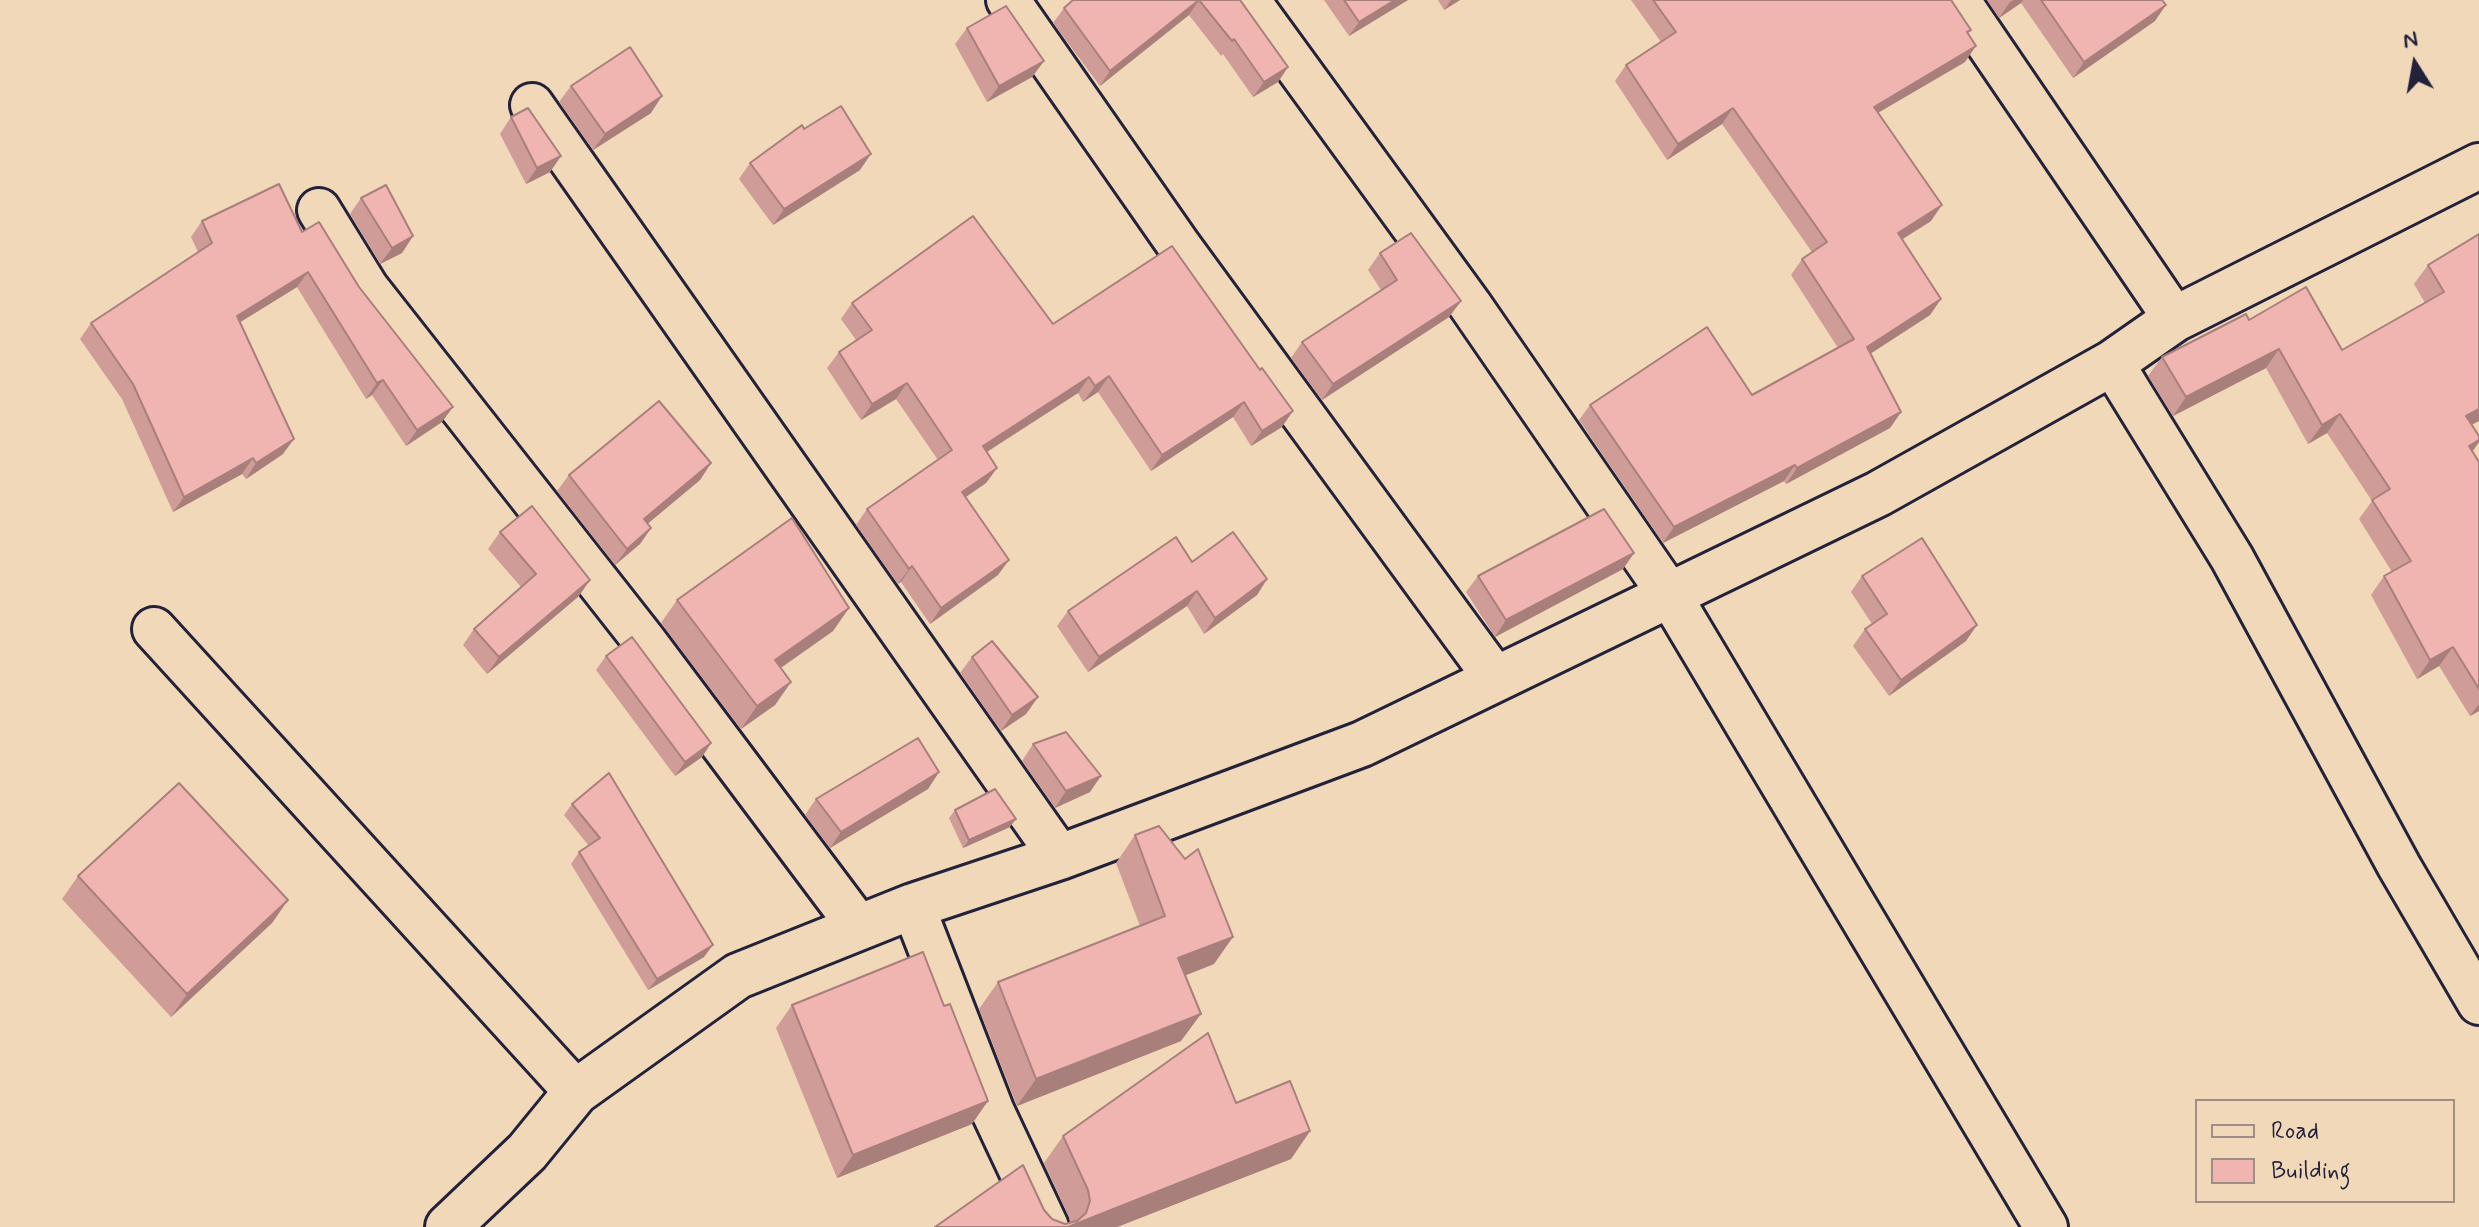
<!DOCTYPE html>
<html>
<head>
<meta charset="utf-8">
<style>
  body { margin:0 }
  #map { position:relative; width:2479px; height:1227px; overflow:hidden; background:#f0d8b8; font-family:Mynerve,sans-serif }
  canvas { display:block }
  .legend { position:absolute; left:2195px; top:1099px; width:260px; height:104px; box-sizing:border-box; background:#f0d8b8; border:2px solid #9e8f86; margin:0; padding:10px 14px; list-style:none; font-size:24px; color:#22223b }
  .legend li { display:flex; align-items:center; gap:16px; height:40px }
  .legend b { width:40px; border:2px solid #9e8f86 }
  .north { position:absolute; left:2375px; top:24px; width:80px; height:80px; -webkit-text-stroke:6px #f0d8b8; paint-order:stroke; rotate:349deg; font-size:22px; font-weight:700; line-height:32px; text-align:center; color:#22223b }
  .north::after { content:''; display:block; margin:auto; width:28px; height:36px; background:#22223b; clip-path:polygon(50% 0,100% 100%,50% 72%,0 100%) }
</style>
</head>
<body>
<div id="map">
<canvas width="2479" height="1227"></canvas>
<ul class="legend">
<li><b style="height:10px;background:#f0d8b8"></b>Road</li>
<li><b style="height:22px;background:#f1b5b1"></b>Building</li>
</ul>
<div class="north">N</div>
</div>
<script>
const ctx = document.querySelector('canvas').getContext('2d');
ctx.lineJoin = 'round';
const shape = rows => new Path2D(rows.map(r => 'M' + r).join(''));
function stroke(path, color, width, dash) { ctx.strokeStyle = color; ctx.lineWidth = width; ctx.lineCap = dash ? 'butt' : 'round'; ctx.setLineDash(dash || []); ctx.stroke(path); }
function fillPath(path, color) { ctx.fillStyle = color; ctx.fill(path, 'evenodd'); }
const minor = shape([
  [1008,0,1180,247,1496,679],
  [1248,0,1470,305,1669,594,2046,1227],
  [1958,0,2175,319],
  [532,105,1060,857],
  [319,210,367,288,646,643,859,927],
  [2112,363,2232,558,2399,866,2479,1003],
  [154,629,576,1092],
  [913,906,993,1112,1047,1227]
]);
const tertiary = shape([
  [448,1227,527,1152,576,1092,738,976,913,906,1060,857,1362,744,1878,494,2112,363,2175,319,2479,166]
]);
stroke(minor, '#22223b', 48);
stroke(tertiary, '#22223b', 50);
stroke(minor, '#f0d8b8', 42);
stroke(tertiary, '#f0d8b8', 44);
fillPath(shape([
  [1073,0,1240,0,1288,67,1278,82,1253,97,1223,54,1221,56,1189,15,1100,86,1053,23,1064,8],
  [1324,0,1408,0,1349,36],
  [1438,0,1460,0,1444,10],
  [1631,0,1951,0,1971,30,1968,33,1965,62,1878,113,1931,221,1902,239,1941,299,1930,315,1870,354,1901,412,1890,428,1786,484,1784,481,1663,543,1579,420,1590,405,1752,395,1838,348,1791,275,1802,259,1812,252,1722,124,1667,160,1615,81,1626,65,1661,42],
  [1987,0,2162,0,2155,21,2073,78,2021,3,1999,18],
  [967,28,1044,61,1032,77,987,102,955,44],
  [571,86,651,113,593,150,559,102],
  [511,117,561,156,550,172,526,184,500,134],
  [750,163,860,170,773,225,739,179],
  [361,198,413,236,402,253,380,264,350,214],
  [202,221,302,232,442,422,406,446,372,395,366,399,297,287,240,322,283,454,246,479,242,474,173,512,122,399,80,339,91,323,198,252,191,237],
  [2479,234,2472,425,2479,436,2479,442,2472,451,2479,462,2479,711,2470,716,2439,666,2417,679,2371,595,2384,576,2392,572,2359,519,2372,501,2327,433,2308,444,2266,368,2173,416,2148,376,2162,357,2249,320,2342,350,2425,303,2414,284,2428,265],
  [1172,246,1282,427,1251,446,1233,417,1151,471,1098,392,1083,402,1078,393,987,452,997,468,986,483,966,497,998,575,930,624,901,582,898,584,856,525,867,509,938,460,896,399,861,420,827,368,839,352,856,340,841,319,852,303,1053,324],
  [1380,253,1461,301,1449,317,1322,400,1291,358,1302,342,1381,290,1368,270],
  [711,463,700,480,648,523,651,528,640,544,615,565,557,491,569,475],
  [500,532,579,596,487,674,463,645,474,629,521,587,488,549],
  [1634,553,1623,569,1495,637,1466,592,1478,576],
  [1192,562,1267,579,1257,595,1204,634,1187,606,1088,672,1057,626,1068,611],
  [1862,576,1966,641,1889,696,1853,646,1865,629,1872,624,1851,592],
  [677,600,849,608,833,631,781,668,791,682,775,705,741,729,661,623],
  [606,656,711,743,702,757,675,776,596,670],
  [972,657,1038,697,1026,714,1001,731,960,673],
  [1033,744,1090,792,1055,808,1022,761],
  [939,772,928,789,830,848,805,815,816,799],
  [572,804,704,957,648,990,571,864,579,852,589,846,564,815],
  [955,810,1010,827,963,848,949,818],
  [1135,835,1214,964,1185,975,1181,1041,1017,1106,979,1009,998,982,1140,926,1116,863],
  [78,876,288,900,272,923,171,1017,62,899],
  [792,1005,972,1124,837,1178,776,1028],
  [1236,1103,1310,1131,1291,1159,1117,1227,935,1227,1044,1210,1052,1219,1065,1224,1070,1223,1069,1217,1044,1163,1063,1136]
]), '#cf9c98');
fillPath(shape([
  [1199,0,1189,15,1100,86,1110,71],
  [1395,0,1408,0,1349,36,1359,22],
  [1451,0,1460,0,1444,10],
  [2014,0,2023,0,2021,3,1999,18,2010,2],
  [2166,5,2155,21,2073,78,2084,62],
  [1976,46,1965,62,1862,122,1874,107],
  [1044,61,1032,77,987,102,999,86],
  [1288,67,1278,82,1253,97,1264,82],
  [662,96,651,113,593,150,605,134],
  [1733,108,1722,124,1667,160,1678,144],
  [871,154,860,170,773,225,784,209],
  [561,156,550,172,526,184,537,168],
  [1942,205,1931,221,1887,249,1898,233],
  [413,236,402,253,380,264,392,248],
  [308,272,297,287,226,331,237,316],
  [1941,299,1930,315,1856,363,1867,347],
  [1461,301,1449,317,1322,400,1333,384],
  [2279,349,2266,368,2173,416,2186,397],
  [1109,376,1098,392,1083,402,1095,386],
  [1089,377,1078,393,971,462,983,446],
  [383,380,372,395,366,399,377,383],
  [907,383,896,399,861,420,872,404],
  [1244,402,1233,417,1151,471,1162,455],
  [453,407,442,422,406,446,417,430],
  [2479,409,2479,421,2452,435,2466,416],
  [1293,411,1282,427,1251,446,1262,431],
  [1901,412,1890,428,1786,484,1797,468],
  [2340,414,2327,433,2308,444,2322,425],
  [294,439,283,454,246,479,256,463],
  [2479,440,2479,442,2468,458,2469,446],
  [253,458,242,474,173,512,184,497],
  [711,463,700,480,633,536,644,519],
  [1795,465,1784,481,1663,543,1674,527],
  [997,468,986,483,951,507,962,492],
  [651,528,640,544,615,565,627,549],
  [1634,553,1623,569,1495,637,1506,620],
  [1009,560,998,575,930,624,941,608],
  [912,566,901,582,898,584,909,569],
  [1267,579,1257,595,1204,634,1215,618],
  [590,580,579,596,487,674,499,657],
  [1197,591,1187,606,1088,672,1099,657],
  [849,608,833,631,759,683,775,660],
  [1977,625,1966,641,1889,696,1901,680],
  [2453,647,2439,666,2417,679,2430,660],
  [791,682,775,705,741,729,757,706],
  [1038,697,1026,714,1001,731,1012,715],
  [2479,704,2479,711,2470,716],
  [711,743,702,757,675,776,685,762],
  [939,772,928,789,830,848,841,832],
  [1101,776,1090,792,1055,808,1066,791],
  [1016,819,1010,827,963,848,969,840],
  [288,900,272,923,171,1017,187,994],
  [1233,937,1214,964,1159,986,1178,958],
  [713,945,704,957,648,990,657,979],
  [1201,1014,1181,1041,1017,1106,1036,1079],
  [988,1101,972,1124,837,1178,853,1155],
  [1310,1131,1291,1159,1117,1227,1068,1227]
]), '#a97f7c');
const building = shape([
  [1073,0,1240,0,1288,67,1264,82,1234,39,1232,41,1199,0,1110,71,1064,8,1073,0],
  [1344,0,1395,0,1359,22,1344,0],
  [1653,0,1951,0,1971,30,1967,32,1976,46,1874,107,1942,205,1898,233,1941,299,1867,347,1901,412,1797,468,1795,465,1674,527,1590,405,1707,327,1752,395,1854,339,1802,259,1827,242,1733,108,1678,144,1626,65,1676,32,1653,0],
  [2041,0,2162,0,2166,5,2084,62,2041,0],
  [1006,6,1044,61,999,86,967,28,1006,6],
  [630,47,662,96,605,134,571,86,630,47],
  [841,106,871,154,784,209,750,163,802,125,804,129,841,106],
  [528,108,561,156,537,168,511,117,528,108],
  [279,184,302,232,319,222,359,287,453,407,417,430,383,380,377,383,308,272,237,316,294,439,256,463,253,458,184,497,133,384,91,323,212,243,202,221,279,184],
  [386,185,413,236,392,248,361,198,386,185],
  [973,216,1053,324,1172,246,1260,370,1262,368,1293,411,1262,431,1244,402,1162,455,1109,376,1095,386,1089,377,983,446,997,468,962,492,1009,560,941,608,912,566,909,569,867,509,952,450,907,383,872,404,839,352,872,330,852,303,973,216],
  [1411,233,1461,301,1333,384,1302,342,1397,280,1380,253,1411,233],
  [2479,234,2479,409,2466,416,2479,436,2479,440,2469,446,2479,462,2479,689,2453,647,2430,660,2384,576,2411,561,2372,500,2390,489,2340,414,2322,425,2279,349,2186,397,2162,357,2246,314,2249,320,2306,287,2342,350,2444,292,2428,265,2479,234],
  [659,401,711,463,644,519,651,528,627,549,569,475,659,401],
  [532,506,590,580,499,657,474,629,536,574,500,532,532,506],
  [1604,509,1634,553,1506,620,1478,576,1604,509],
  [792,518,849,608,775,660,791,682,757,706,677,600,792,518],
  [1233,532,1267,579,1215,618,1197,591,1099,657,1068,611,1176,537,1192,562,1233,532],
  [1922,538,1977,625,1901,680,1865,629,1887,614,1862,576,1922,538],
  [632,637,711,743,685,762,606,656,632,637],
  [992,641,1038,697,1012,715,972,657,992,641],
  [1066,732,1101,776,1066,791,1033,744,1066,732],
  [918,738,939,772,841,832,816,799,918,738],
  [609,773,713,945,657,979,579,852,600,838,572,804,609,773],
  [179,783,288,900,187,994,78,876,179,783],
  [995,789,1016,819,969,840,955,810,995,789],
  [1159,826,1185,859,1198,849,1233,937,1178,958,1201,1014,1036,1079,998,982,1165,916,1135,835,1159,826],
  [923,952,944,1006,950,1004,988,1101,853,1155,792,1005,923,952],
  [1208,1033,1236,1103,1290,1081,1310,1131,1068,1227,935,1227,1023,1165,1044,1210,1052,1219,1065,1224,1077,1221,1086,1213,1090,1201,1088,1190,1063,1136,1208,1033]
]);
fillPath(building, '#f1b5b1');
stroke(building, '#a97f7c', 2);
</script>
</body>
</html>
